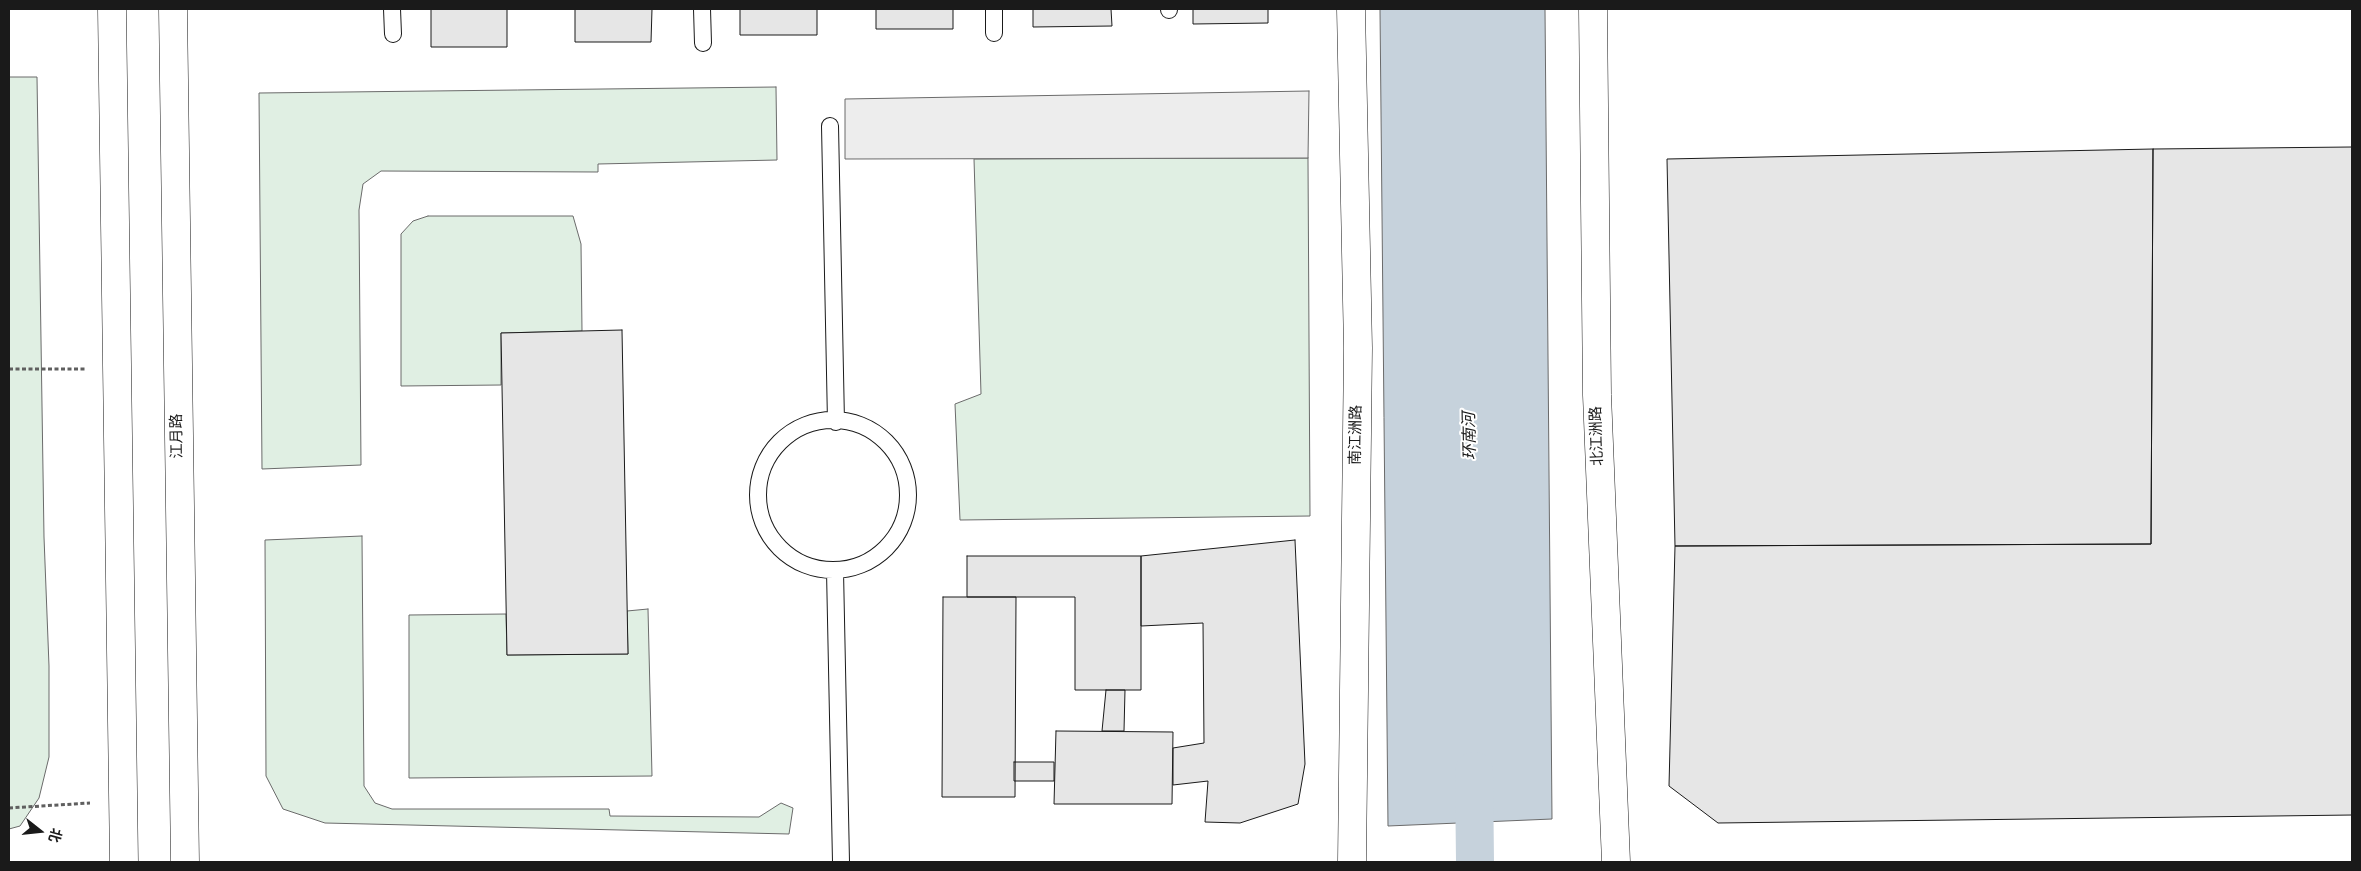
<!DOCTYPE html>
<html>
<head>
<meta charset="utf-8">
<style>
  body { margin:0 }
  #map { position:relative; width:2361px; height:871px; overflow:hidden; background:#fff; font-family:"Source Sans 3","Noto Sans SC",sans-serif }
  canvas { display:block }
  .frame { position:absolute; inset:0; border:10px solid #1a1a1a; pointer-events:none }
  .north { position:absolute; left:15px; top:806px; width:50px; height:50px; -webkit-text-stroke:4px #fff; paint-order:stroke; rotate:106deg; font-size:14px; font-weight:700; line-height:20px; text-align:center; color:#1a1a1a }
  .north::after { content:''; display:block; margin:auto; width:18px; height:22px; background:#1a1a1a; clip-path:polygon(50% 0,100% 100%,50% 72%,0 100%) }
</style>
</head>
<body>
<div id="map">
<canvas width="2361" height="871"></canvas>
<div class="frame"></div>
<div class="north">北</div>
</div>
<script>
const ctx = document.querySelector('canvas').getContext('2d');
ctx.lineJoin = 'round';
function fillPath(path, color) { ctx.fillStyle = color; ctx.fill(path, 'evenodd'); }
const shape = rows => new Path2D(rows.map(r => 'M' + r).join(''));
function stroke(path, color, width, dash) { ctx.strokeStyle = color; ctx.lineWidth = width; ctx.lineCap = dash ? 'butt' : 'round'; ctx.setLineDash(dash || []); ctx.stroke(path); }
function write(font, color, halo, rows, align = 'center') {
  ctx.font = font + ' "Source Sans 3","Noto Sans SC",sans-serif'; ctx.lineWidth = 4; ctx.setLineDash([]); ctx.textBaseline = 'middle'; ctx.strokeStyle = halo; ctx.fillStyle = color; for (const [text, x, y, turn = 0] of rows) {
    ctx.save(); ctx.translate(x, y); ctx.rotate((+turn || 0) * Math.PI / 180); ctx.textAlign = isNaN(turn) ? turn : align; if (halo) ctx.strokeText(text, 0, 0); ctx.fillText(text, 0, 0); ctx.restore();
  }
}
const green = shape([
  [9,77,37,77,44,537,49,666,49,757,39,798,20,826,9,829,9,77],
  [776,87,777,160,598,164,598,172,381,171,363,184,359,210,361,465,262,469,259,93,776,87],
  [1308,158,1310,516,960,520,955,404,981,394,974,159,1308,158],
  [428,216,573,216,581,244,582,331,501,333,501,385,401,386,401,234,413,221,428,216],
  [362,536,364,786,375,803,392,809,609,809,610,816,759,817,781,803,793,808,789,834,325,823,283,809,266,776,265,540,362,536],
  [648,609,652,776,409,778,409,615,506,614,507,655,628,654,627,611,648,609]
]);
fillPath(green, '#e0efe3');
stroke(green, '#6a6a6a', 1);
const parking = shape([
  [1309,91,1308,158,845,159,845,99,1309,91]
]);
fillPath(parking, '#ededed');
stroke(parking, '#6a6a6a', 1);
const water = shape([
  [1380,9,1545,9,1552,819,1388,826,1380,9]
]);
fillPath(water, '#c6d2dc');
stroke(water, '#6a6a6a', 1);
stroke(shape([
  [1474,771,1475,862]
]), '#c6d2dc', 38);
const building = shape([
  [431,9,507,9,507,47,431,47,431,9],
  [575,9,652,9,651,42,575,42,575,9],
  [740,9,817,9,817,35,740,35,740,9],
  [876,9,953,9,953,29,876,29,876,9],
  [1033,9,1111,9,1112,26,1033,27,1033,9],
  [1193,9,1268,9,1268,23,1193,24,1193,9],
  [2352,147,2352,815,1718,823,1669,786,1675,546,2151,544,2153,149,2352,147],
  [2153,149,2151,544,1675,546,1667,159,2153,149],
  [622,330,628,654,507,655,501,333,622,330],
  [1295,540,1305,764,1298,804,1240,823,1205,822,1208,781,1173,785,1173,748,1204,743,1203,623,1141,626,1141,556,1295,540],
  [967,556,1141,556,1141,690,1075,690,1075,597,967,597,967,556],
  [943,597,1016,597,1015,797,942,797,943,597],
  [1106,690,1125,690,1124,731,1102,731,1106,690],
  [1056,731,1173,732,1172,804,1054,804,1056,731],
  [1014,762,1054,762,1054,781,1014,781,1014,762]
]);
fillPath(building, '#e6e6e6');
stroke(building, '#1a1a1a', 1);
const service = shape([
  [392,9,393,34],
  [702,9,703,43],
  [994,9,994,33],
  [1169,9,1169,10],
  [830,126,836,422],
  '758 495a75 75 0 1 1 150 0a75 75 0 1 1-150 0Z',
  [835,571,841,862]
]);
const minor = shape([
  [1351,9,1358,348,1352,862],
  [1593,9,1597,395,1616,862]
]);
const tertiary = shape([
  [112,9,124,862],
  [173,9,185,862]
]);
stroke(service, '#1a1a1a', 18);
stroke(minor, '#1a1a1a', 29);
stroke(tertiary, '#1a1a1a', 29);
stroke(shape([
  [9,369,86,369],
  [9,808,90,803]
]), '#5f5f5f', 3, [4, 2.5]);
stroke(service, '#fff', 16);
stroke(minor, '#fff', 28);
stroke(tertiary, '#fff', 28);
write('15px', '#1a1a1a', '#fff', [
  ["南江洲路",1357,435,-89],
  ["江月路",178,436,-91],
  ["北江洲路",1598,436,-92]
]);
write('italic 16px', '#1a1a1a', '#fff', [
  ["环南河",1471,436,-91]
]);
</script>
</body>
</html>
